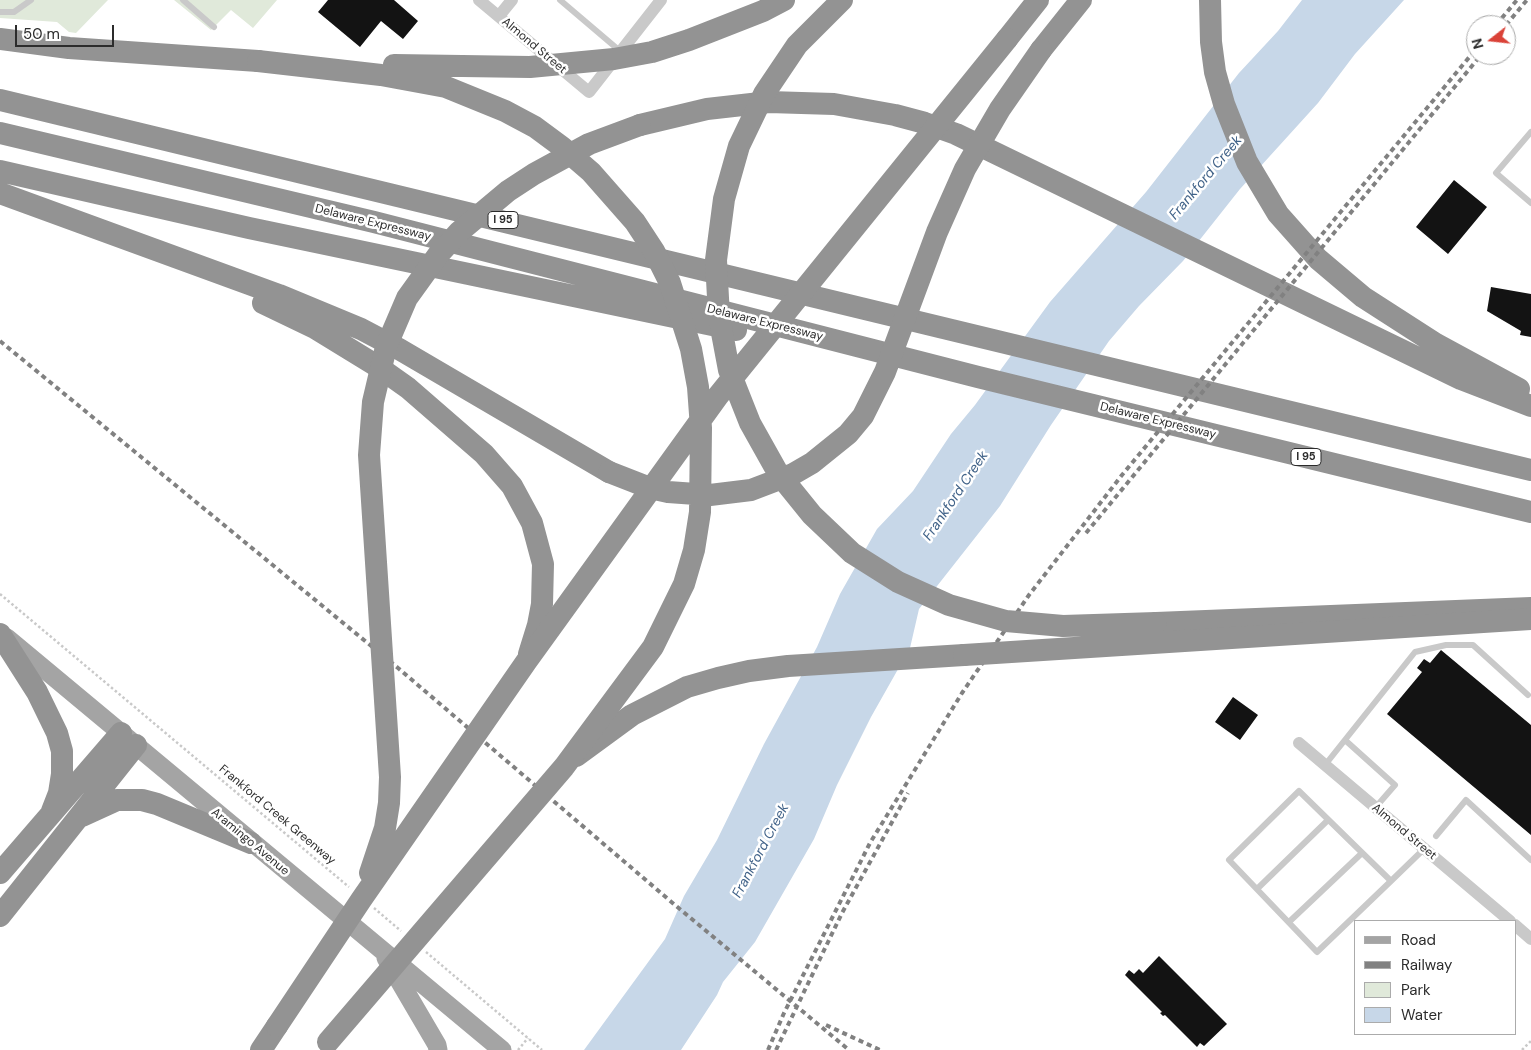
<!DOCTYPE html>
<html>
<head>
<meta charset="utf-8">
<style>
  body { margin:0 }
  #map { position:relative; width:1531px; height:1050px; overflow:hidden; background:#fff; font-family:"DM Sans",sans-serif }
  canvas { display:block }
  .legend { position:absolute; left:1354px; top:920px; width:162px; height:115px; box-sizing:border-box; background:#fff; border:1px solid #ababab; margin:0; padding:6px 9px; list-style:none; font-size:15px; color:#2c2c2c }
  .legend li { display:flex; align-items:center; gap:10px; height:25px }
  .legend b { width:25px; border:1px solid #ababab }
  .north { position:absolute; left:1466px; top:15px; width:50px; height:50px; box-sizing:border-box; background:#fff; border:1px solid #ababab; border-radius:50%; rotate:254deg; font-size:14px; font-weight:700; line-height:20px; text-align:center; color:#2c2c2c }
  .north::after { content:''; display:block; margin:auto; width:18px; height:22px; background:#da4238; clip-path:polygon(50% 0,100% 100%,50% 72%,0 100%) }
  .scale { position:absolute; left:15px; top:25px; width:99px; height:22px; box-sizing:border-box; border:2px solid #2c2c2c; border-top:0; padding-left:6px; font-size:15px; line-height:18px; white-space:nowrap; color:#2c2c2c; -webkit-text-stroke:4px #fff; paint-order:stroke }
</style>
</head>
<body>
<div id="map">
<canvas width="1531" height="1050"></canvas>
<ul class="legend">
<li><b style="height:6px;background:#a4a4a4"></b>Road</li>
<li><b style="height:6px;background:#818181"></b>Railway</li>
<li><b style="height:14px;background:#e0e9da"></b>Park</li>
<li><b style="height:14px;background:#c7d7e8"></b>Water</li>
</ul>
<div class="north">N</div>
<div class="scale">50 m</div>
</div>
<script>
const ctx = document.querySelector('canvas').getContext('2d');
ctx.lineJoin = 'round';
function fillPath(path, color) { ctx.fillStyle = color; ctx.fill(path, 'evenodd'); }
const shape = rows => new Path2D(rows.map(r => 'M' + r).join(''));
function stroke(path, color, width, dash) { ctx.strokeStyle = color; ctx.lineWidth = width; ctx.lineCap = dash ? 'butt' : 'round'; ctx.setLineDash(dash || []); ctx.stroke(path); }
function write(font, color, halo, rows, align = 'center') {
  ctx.font = font + ' "DM Sans",sans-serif'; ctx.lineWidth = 5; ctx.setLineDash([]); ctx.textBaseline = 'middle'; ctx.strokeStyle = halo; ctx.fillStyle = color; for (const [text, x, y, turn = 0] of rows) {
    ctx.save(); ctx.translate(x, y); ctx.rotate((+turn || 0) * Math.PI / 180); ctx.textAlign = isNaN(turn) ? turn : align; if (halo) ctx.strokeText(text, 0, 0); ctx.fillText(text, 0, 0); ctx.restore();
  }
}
fillPath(shape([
  [0,0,108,0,76,33,69,32,57,22,0,18],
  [174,0,277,0,253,28,231,10,211,30]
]), '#e0e9da');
fillPath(shape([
  [1302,0,1404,0,1355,54,1318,103,1240,189,1183,261,1139,306,1109,341,1051,425,1000,506,919,609,910,648,871,717,837,785,814,839,755,942,723,982,717,995,681,1050,584,1050,665,939,684,896,717,840,764,744,817,647,840,594,877,529,913,491,951,434,975,405,1050,302,1146,192,1239,73,1278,31]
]), '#c7d7e8');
fillPath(shape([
  [328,0,394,0,418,21,403,39,381,21,360,47,318,12],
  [1454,180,1487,207,1448,254,1416,227],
  [1491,287,1531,294,1531,337,1520,335,1521,331,1487,311],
  [1441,650,1531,725,1531,835,1387,714,1422,672,1417,668,1424,659,1430,663],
  [1233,697,1258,715,1240,740,1215,722],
  [1159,956,1227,1024,1204,1046,1200,1043,1197,1047,1165,1015,1163,1016,1160,1013,1162,1012,1125,975,1129,970,1134,974,1139,969,1143,973]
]), '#131313');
stroke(shape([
  [0,594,349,887],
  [374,908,401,931],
  [426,952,542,1050],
  [518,1050,528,1038],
  [1522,1050,1531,1041]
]), '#c9c9c9', 2.5, [2.5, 2.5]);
stroke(shape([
  [183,0,214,27],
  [560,0,620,51],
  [0,12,14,12,31,0],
  [1531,132,1496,173,1531,203],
  [1345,740,1395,785,1375,808],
  [1325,765,1415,652,1446,645,1473,645,1528,695],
  [1436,836,1466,800,1531,860],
  [1391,881,1299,791,1229,860,1317,952,1391,881,1424,849],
  [1257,889,1328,820],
  [1289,922,1362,853]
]), '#c9c9c9', 6);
stroke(shape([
  [479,0,589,92,661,0],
  [499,16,512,0],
  [1299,743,1510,921],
  [1515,925,1531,939]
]), '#c9c9c9', 12);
stroke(shape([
  [7,638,502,1050],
  [386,958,437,1045,438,1050]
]), '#a4a4a4', 19);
stroke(shape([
  [1210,0,1211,42,1215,72,1224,104,1247,162,1278,214,1318,259,1363,297,1436,344,1519,389],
  [0,39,69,48,258,61],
  [1007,39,1038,0],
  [1041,50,1081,0],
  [0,100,1531,470],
  [640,125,707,109,769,102,834,104,895,115,925,123,956,134,1461,379,1531,406],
  [0,133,374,222,978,377,1531,512],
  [0,171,249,228,736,330],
  [0,193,279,295,361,329,399,349,609,472],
  [263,303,315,328,377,366,408,388,484,454,512,486,532,523,543,564,542,604,538,625,529,654],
  [1156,623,1531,608],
  [0,634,37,692,57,733,62,751,62,774,59,793,52,811],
  [576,756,632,715,687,687,718,678,749,671,788,666,964,655],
  [82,816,117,800,142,800,157,804,251,843],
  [0,873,121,733],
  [0,916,136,745],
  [261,1050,277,1026]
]), '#939393', 22);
stroke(shape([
  [1496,25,1517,0],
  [1506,25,1527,0],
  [0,341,398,668,675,905,849,1050],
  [1086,533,1481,55],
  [826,1025,880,1050],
  [768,1050,784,1013,870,843,962,693,1029,595,1122,475,1476,49],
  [776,1050,842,913,908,793]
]), '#818181', 4, [5, 4]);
stroke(shape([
  [842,0,797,45,764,94,739,146,724,199,716,260,719,317,729,370,750,423,778,473,812,515,852,553,898,582,949,605,1006,621,1063,626,1156,623],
  [258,61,381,75,446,87,505,111,535,127,562,147,591,172,635,222,654,251,670,283,691,349,698,387,701,428,700,512,694,550,684,584,653,647,564,767,328,1042],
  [394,65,530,67,614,59,652,52,689,40,763,11,784,0],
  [609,472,650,488,668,492,710,495,751,490,793,474,812,463,848,434,863,416,885,372,937,232,965,169,1000,109,1041,50],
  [964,655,1531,619],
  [370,873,385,828,389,803,390,777,369,455,373,402,386,347,407,298,438,255,459,232,508,191,534,174,589,144,640,125],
  [277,1026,361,900,526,662,718,396,1007,39]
]), '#939393', 22);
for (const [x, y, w] of [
  [503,220,30],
  [1306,457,30]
]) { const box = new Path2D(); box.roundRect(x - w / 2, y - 8.5, w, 17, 4); ctx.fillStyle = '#fff'; ctx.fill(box); stroke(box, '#2c2c2c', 1); }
write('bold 11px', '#2c2c2c', null, [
  ["I 95",503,220],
  ["I 95",1306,457]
]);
write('12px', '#2c2c2c', '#fff', [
  ["Almond Street",534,46,40],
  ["Delaware Expressway",373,223,14],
  ["Delaware Expressway",765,323,14],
  ["Delaware Expressway",1158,421,14],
  ["Frankford Creek Greenway",277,815,40],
  ["Almond Street",1404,832,40],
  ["Aramingo Avenue",250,842,40]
]);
write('italic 14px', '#406288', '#fff', [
  ["Frankford Creek",1206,178,-50],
  ["Frankford Creek",956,496,-56],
  ["Frankford Creek",761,851,-62]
]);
</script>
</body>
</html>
